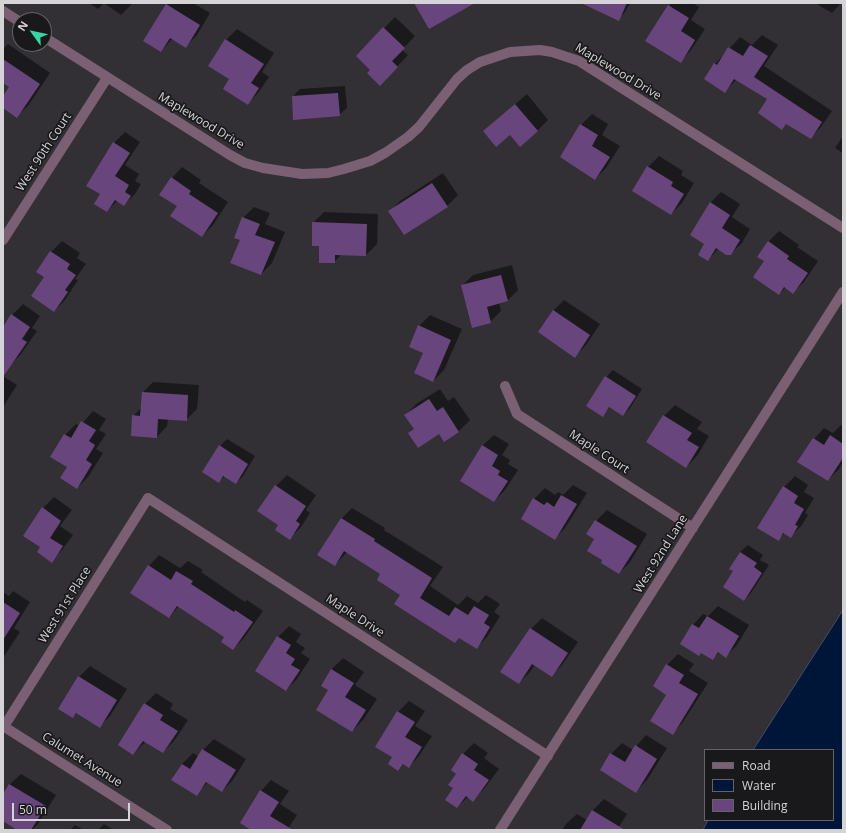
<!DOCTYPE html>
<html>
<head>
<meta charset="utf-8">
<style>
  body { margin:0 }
  #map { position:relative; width:846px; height:833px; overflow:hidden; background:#323034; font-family:"Open Sans",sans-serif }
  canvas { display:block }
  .frame { position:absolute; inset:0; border:4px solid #d4d3d5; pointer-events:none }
  .legend { position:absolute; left:704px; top:749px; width:130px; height:72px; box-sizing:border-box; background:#19181a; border:1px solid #646365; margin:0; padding:5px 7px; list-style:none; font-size:12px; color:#d4d3d5 }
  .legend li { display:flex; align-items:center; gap:8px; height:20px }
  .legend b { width:20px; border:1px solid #646365 }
  .north { position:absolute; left:12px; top:12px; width:40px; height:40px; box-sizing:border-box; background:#19181a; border:1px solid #646365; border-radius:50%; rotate:303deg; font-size:11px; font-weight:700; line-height:16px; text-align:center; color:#d4d3d5 }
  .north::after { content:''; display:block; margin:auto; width:14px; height:18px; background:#39d4a5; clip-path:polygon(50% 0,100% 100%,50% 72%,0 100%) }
  .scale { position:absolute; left:12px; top:803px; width:118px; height:18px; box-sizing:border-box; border:2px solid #d4d3d5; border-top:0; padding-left:5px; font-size:12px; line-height:14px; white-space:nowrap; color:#d4d3d5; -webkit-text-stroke:3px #19181a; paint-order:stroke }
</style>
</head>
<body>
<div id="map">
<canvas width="846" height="833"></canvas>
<div class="frame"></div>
<ul class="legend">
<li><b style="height:5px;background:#7a6072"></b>Road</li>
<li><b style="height:11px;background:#001639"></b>Water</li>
<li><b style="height:11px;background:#68467d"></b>Building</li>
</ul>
<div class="north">N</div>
<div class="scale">50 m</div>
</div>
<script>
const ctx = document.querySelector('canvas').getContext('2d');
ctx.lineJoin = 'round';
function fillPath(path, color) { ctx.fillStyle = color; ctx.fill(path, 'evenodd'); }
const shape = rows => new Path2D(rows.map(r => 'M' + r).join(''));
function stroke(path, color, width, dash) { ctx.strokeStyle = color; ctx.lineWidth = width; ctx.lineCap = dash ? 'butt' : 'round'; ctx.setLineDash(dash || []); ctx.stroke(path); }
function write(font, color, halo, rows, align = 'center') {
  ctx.font = font + ' "Open Sans",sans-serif'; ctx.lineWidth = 3.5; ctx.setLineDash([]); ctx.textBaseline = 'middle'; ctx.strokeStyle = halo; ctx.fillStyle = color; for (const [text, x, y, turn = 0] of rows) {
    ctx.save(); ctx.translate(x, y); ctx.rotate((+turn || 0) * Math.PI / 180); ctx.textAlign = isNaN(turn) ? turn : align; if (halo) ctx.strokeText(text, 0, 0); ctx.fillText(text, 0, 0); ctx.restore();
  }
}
const water = shape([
  [843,610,843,830,703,830,708,820,833,820,833,750,753,750,843,610]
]);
fillPath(water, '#001639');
stroke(water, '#404f68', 1);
fillPath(shape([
  [89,3,133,3,121,15,104,3,98,9],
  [168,3,193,3,210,13,197,35,186,46,173,38,161,51,145,41],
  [583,3,630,3,625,12,618,19],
  [671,3,693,3,699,7,691,20,705,29,691,50,681,61,647,40],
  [815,3,841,3,832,13],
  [395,17,415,36,402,50,408,55,391,73,372,70,357,56],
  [237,29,274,53,262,72,269,77,258,93,247,104,230,79,226,40],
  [762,35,778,45,764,66,832,111,821,127,810,138,787,123,782,128,768,99,737,79,725,91,715,64,740,37,752,45],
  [8,44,50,73,28,106,17,116,3,107,3,98,10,87,3,82,3,49],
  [345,86,347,108,339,115,293,96,300,89],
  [527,94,548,120,537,131,510,134,484,131],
  [592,114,608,124,602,135,620,146,606,168,595,179,561,157,581,125],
  [125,132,140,142,125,165,139,174,135,181,141,184,135,194,124,205,118,200,107,211,114,143],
  [843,136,843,153,835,148],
  [659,156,683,171,681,175,694,183,682,203,671,214,633,190,648,167],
  [182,167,201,180,199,183,228,202,213,225,202,236,178,206,172,178],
  [443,173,458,195,447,206,390,211,400,201],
  [721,192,740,204,732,217,750,229,742,243,730,254,718,249,708,260,706,244,710,203],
  [254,207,270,213,265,224,285,232,272,263,261,274,241,239,236,237,243,218],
  [324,212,378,214,377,244,366,255,342,254,334,262,320,245,313,223],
  [779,231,799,245,797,247,818,261,804,282,793,292,786,287,779,294,765,261,768,242],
  [62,241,80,253,77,258,86,264,75,279,78,280,65,300,54,311,45,277,51,252],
  [512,265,518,290,508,300,499,303,501,311,490,322,462,286,473,275],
  [564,300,600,324,586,345,575,356,554,310],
  [23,304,40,316,32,328,37,331,21,354,10,365,3,361,3,328,12,315],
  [430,315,462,329,444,370,433,381,424,352,419,326],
  [613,370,642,389,630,408,623,415,610,407,603,415,606,377],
  [3,376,17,385,3,407],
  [153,382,199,385,197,409,186,420,168,419,167,426,157,437,133,416,142,407,143,392],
  [440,389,448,401,454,397,470,420,459,431,445,440,439,432,410,433,415,428,406,415,416,404],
  [675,405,702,422,697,429,709,436,697,456,686,467,664,416],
  [93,411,106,419,99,430,106,434,96,449,103,453,88,477,77,488,65,435,76,424,80,426],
  [841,425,843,426,843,462,839,469,828,480,814,439,824,428,833,433],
  [494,435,509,444,502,455,510,460,508,464,518,470,505,490,494,501,461,481,483,445],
  [227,439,255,456,243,476,236,483,225,476,219,481,220,446],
  [287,475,316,495,306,510,310,513,301,527,290,538,279,525,276,486],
  [795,476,808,485,804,492,814,498,805,513,808,515,802,525,791,536,785,533,778,539,784,487],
  [573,485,587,493,565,528,554,539,534,499,545,488,555,495,558,492,563,495],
  [54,497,72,510,60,526,73,535,62,550,51,561,42,547,43,508],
  [352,508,385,528,384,530,443,567,430,586,458,605,467,596,478,603,486,595,500,604,494,612,500,616,487,637,476,648,460,637,455,642,402,594,382,574,347,552,335,565,342,518],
  [607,510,647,534,630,562,619,573,604,560,596,539,588,534,596,521],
  [748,545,763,555,760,560,769,565,751,593,744,600,734,571,730,568,740,552],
  [159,555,180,568,188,561,203,570,201,572,245,602,247,600,263,611,244,638,233,649,225,637,179,606,169,617,149,566],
  [13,591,30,602,14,628,20,632,3,658,3,592,9,596],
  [718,606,749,625,737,645,726,656,719,652,713,659,693,625,703,614,708,616],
  [542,618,578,642,562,665,551,676,535,664,530,672,519,683,531,629],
  [289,626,301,634,296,642,305,648,301,653,310,659,297,679,286,690,256,671,278,637],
  [678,654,694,664,689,671,708,683,683,722,673,733,668,694,667,665],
  [343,658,364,672,355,685,377,699,363,720,352,731,330,690,322,686,332,669],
  [90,666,127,689,110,716,99,727,77,713,73,717,59,709,79,677],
  [156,693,173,704,170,709,188,720,174,741,163,752,146,741,133,754,145,704],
  [409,701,425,711,415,726,432,736,419,756,409,767,404,764,398,770,393,757,398,712],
  [646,735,667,748,647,780,636,791,611,754,622,743,633,750],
  [214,739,246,759,233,780,222,791,208,782,197,794,182,764,193,753,199,757,203,750],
  [474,743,488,753,484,758,499,769,484,789,473,800,468,797,457,807,454,788,457,774,463,754],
  [21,774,56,795,38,824,32,830,19,830,3,820,3,796,10,784],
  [271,780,289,791,280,804,297,815,287,830,253,830,261,791],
  [604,799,627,814,617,830,562,830,566,824,577,814,587,820,593,810],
  [104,824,114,830,98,830],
  [75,825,84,830,70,830]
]), '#0007');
fillPath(shape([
  [414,3,475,3,429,29],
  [581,3,627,3,619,21],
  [166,4,200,25,186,48,170,38,161,52,143,41],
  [668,5,689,18,681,31,695,40,681,63,645,41],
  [383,27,405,48,392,61,398,67,380,86,367,73,370,70,356,56],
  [225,39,264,64,251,83,259,88,248,105,223,89,229,79,208,66],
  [750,45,768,56,754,77,822,122,811,139,786,124,782,130,758,113,767,99,734,79,725,93,704,79,714,63,717,65,728,47,743,56],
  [3,59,40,84,17,118,3,108,3,96,9,87,3,83],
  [338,93,340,116,293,120,292,96],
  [515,104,538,131,520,147,510,135,496,147,483,131],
  [580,124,598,135,592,146,610,157,595,180,560,157],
  [113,142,130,153,115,176,129,185,125,192,131,196,124,206,115,200,107,212,94,204,100,194,86,186],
  [647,166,673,182,671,186,684,194,671,215,632,191],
  [171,177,191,191,189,194,218,213,202,237,170,216,177,206,159,195],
  [432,183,448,207,404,235,388,211],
  [710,202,730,215,722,228,740,240,731,255,726,255,716,248,708,261,698,255,704,244,690,235],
  [242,217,260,224,255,235,275,242,261,275,230,263,240,240,234,238],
  [312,222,367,224,366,256,335,255,335,263,319,263,319,246,312,246],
  [768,241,789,256,787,259,808,273,793,294,784,287,779,295,753,277,764,261,757,257],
  [50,251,70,264,67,269,76,275,65,290,68,292,54,312,31,296,44,277,36,272],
  [501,275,508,301,487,307,491,323,472,328,461,285],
  [553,310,590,335,575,358,538,332],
  [11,314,30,327,22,339,27,342,3,377,3,327],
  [418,325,451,340,433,382,414,373,423,353,409,347],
  [605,376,636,396,623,416,609,407,603,417,586,406],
  [142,392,188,395,187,421,158,419,157,438,131,436,132,415,140,416],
  [429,399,437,411,443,407,459,432,444,442,439,434,418,448,408,433,414,429,404,415],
  [663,415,692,433,687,440,699,447,686,468,646,442],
  [81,421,96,430,89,441,95,445,86,460,92,464,77,489,60,478,67,467,50,457,64,434,71,438],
  [830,435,843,444,843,458,828,481,797,462,813,438,824,445],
  [219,445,248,464,236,484,223,476,219,483,202,472],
  [482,445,498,455,492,466,500,471,498,475,508,481,494,502,460,481],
  [275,485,306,506,296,521,300,524,290,540,275,530,278,525,257,511],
  [783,486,798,496,794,503,804,509,795,525,798,526,791,538,783,533,779,541,757,528],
  [561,495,577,504,555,540,521,519,533,498,544,505,547,502,554,507],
  [42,507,61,521,50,538,63,546,52,563,37,552,40,547,23,536],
  [341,518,375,539,374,541,432,578,420,598,449,616,455,607,468,615,474,606,489,615,484,623,490,627,477,649,459,638,455,643,394,604,400,595,377,580,380,574,344,551,335,566,317,555],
  [595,520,637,546,619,574,601,563,602,560,587,551,594,539,586,534],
  [740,552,757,563,754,567,762,573,744,601,723,587,733,571,729,569],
  [148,565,171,580,176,571,193,581,191,584,234,612,235,610,253,622,233,650,221,642,224,637,177,606,169,618,130,593],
  [3,602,20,613,3,640],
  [707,616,739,636,726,658,718,652,713,660,701,653,699,656,680,644,692,624,699,628],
  [530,628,568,653,552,677,532,664,519,684,500,672],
  [277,636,291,645,286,653,295,659,291,665,300,670,286,691,255,671],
  [666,664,684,675,679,683,698,694,673,735,650,721,666,695,653,686],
  [331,669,354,683,345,697,366,710,352,732,316,710,328,690,321,686],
  [78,676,117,700,100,728,76,713,73,718,58,709],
  [144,703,163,715,160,720,178,731,163,753,143,741,133,755,118,745],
  [397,711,415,722,405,737,422,747,409,768,403,764,398,771,388,764,392,757,375,747],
  [635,745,657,759,636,793,600,770,610,753,625,762],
  [202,749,236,770,222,792,206,782,197,796,171,780,182,764,190,769],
  [462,753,478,764,474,770,489,780,473,802,466,796,457,808,445,800,453,788,448,785,456,774,451,770],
  [9,784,46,806,31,830,17,830,3,821,3,794],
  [260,790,279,802,270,816,293,830,251,830,240,823],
  [592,810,625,830,580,830]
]), '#68467d');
stroke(shape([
  [3,11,20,22],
  [44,37,230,155,245,163,263,168,302,174,328,173,344,169,370,161,385,153,408,137,419,127,457,79,467,70,480,62,510,52,540,50,552,52,579,61,843,228],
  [3,240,107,78],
  [505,386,517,414,693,528],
  [3,726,167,830],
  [3,728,148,498,548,756],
  [500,830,843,292]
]), '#7a6072', 10);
write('12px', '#d4d3d5', '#19181a', [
  ["Maplewood Drive",618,72,31],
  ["Maplewood Drive",201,121,31],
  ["West 90th Court",44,152,-57],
  ["Maple Court",599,452,33],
  ["West 92nd Lane",661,554,-58],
  ["West 91st Place",65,605,-58],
  ["Maple Drive",355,616,33],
  ["Calumet Avenue",82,760,32]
]);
</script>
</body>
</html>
